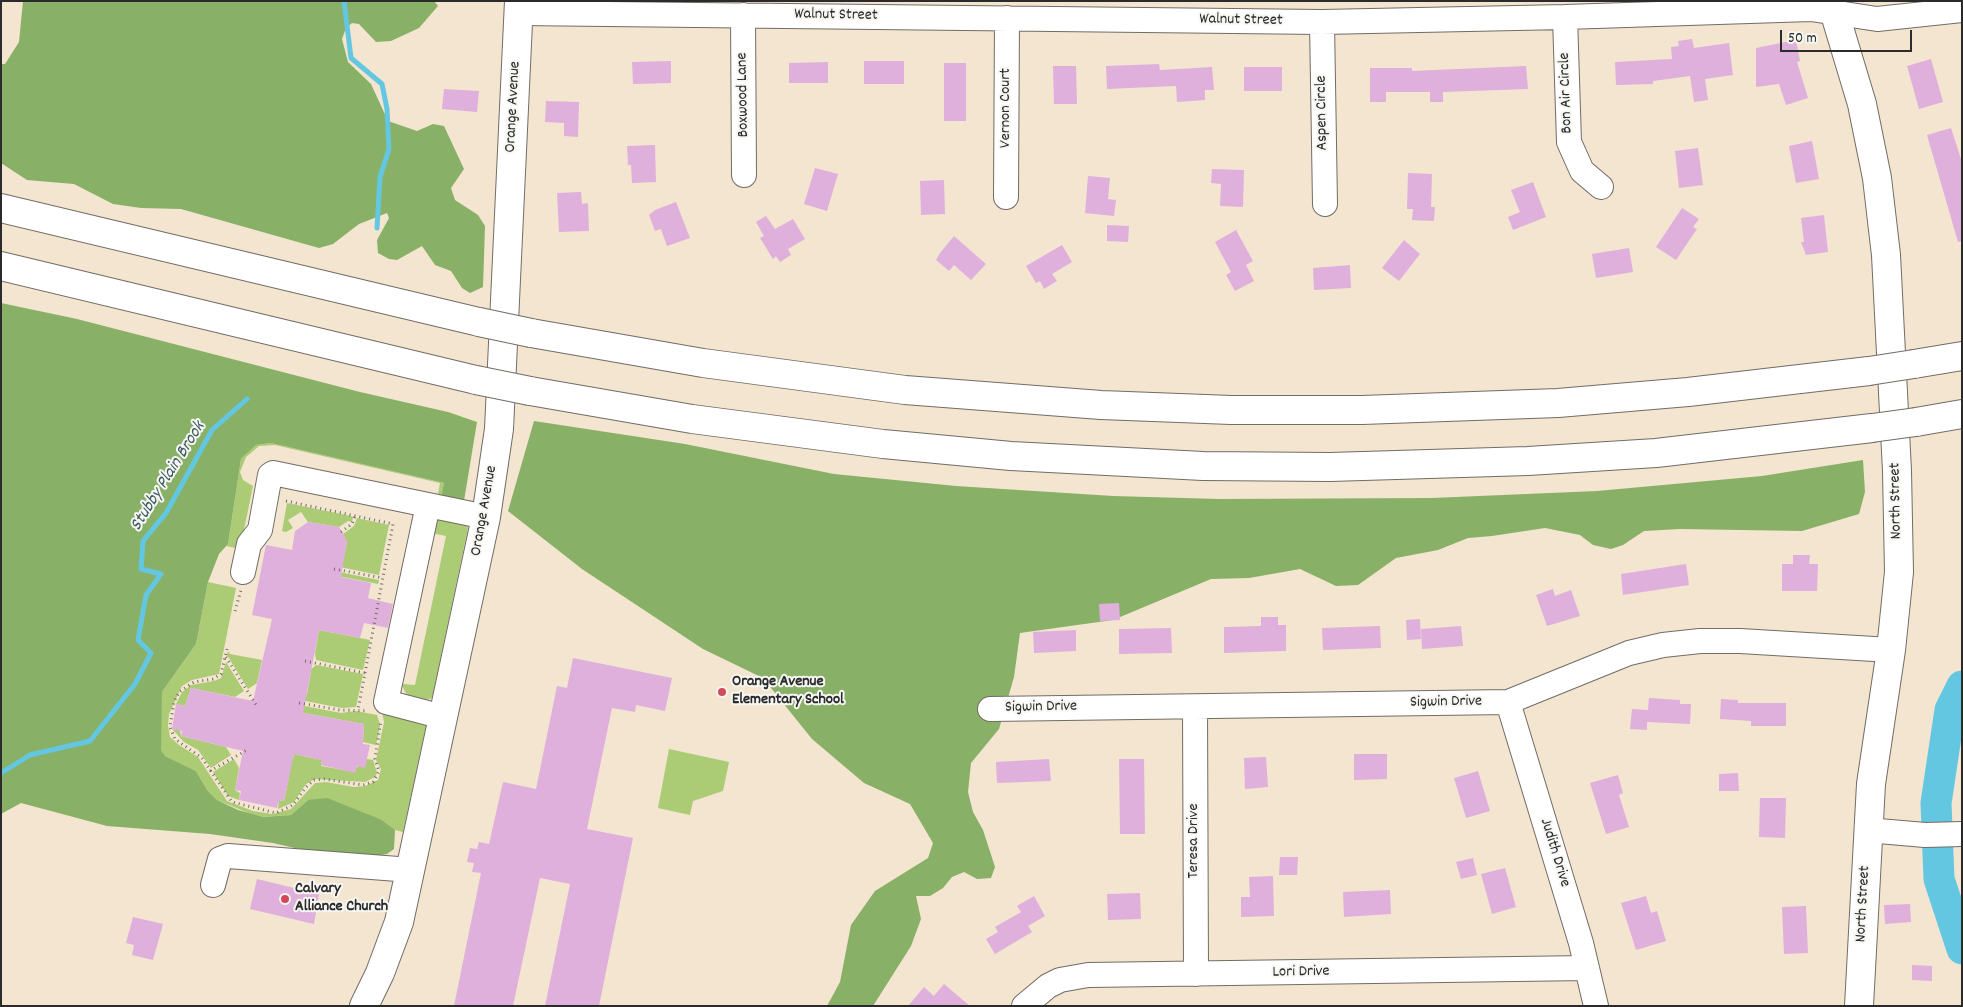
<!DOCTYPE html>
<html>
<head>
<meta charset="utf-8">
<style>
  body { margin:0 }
  #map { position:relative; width:1963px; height:1007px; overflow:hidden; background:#f3e5d0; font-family:Dekko,sans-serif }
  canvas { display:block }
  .frame { position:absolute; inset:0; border:2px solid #2b2b2b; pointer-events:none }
  .scale { position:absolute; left:1780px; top:30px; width:132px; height:22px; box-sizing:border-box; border:2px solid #2b2b2b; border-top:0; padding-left:6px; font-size:15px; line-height:18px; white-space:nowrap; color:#2b2b2b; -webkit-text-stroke:4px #f6f6f2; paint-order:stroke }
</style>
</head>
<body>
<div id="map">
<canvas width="1963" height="1007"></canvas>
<div class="frame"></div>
<div class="scale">50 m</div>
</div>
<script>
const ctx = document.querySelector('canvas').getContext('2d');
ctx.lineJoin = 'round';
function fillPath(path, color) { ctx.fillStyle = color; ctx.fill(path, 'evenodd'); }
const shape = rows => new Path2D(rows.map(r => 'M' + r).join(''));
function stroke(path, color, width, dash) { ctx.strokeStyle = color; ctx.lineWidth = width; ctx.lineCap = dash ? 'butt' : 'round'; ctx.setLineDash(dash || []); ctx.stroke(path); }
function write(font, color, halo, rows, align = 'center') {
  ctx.font = font + ' Dekko,sans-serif'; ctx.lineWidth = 4; ctx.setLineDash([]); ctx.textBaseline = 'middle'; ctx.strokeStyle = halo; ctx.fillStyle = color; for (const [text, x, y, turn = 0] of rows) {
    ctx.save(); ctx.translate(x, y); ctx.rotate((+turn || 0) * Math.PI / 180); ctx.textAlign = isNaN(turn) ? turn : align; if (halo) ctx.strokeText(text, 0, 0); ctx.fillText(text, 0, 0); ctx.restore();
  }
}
fillPath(shape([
  [271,443,444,483,441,497,439,497,438,494,440,483,275,445,259,446,246,457,240,472,243,480,253,486,240,549,226,546,228,544,241,459,256,445],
  [287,503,351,516,353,517,352,522,348,521,339,527,308,522,301,512,288,520,293,528,286,532,282,531],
  [357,518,389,525,379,575,335,566,343,562,347,542,343,534,354,526],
  [441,519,466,523,468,528,432,698,424,701,408,697,402,686,403,684,415,685,446,536,431,533,436,521],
  [334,571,379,580,378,584,333,575],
  [208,582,236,588,219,674,192,680,182,686,169,714,168,725,170,737,179,745,198,757,227,801,253,811,272,814,291,809,315,783,326,782,354,787,365,786,378,780,381,769,376,760,384,722,382,712,424,721,426,726,403,832,395,830,382,820,308,800,291,815,262,817,253,815,217,800,207,790,196,771,165,756,161,750,160,730,162,692,196,644],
  [319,630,370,640,363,670,316,660,315,653],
  [228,651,230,654,262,660,257,683,248,689,227,655],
  [226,662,244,691,235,697,191,688,185,706,176,704,182,692,191,685,214,681,221,678],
  [316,665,363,674,356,707,342,708,300,700,307,694,311,672,309,671],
  [299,705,341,713,356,711,377,715,380,725,376,745,363,742,364,724,298,712],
  [172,729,180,730,181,736,226,747,231,755,211,768,198,750,184,742],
  [669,749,729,762,723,791,693,801,690,815,658,808],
  [294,754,322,760,321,766,355,772,356,768,367,759,373,760,377,773,375,777,365,782,315,779,306,784,294,802,278,809,279,800,284,801,289,777,283,776,286,758,293,759],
  [234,759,239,768,235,790,240,793,239,800,228,796,213,772]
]), '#abcc74');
fillPath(shape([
  [23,1,434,1,438,6,419,28,391,41,376,42,359,24,352,23,346,28,342,39,348,62,371,84,388,121,417,131,433,124,444,126,464,169,451,188,455,200,478,215,485,226,483,287,470,293,462,288,451,271,435,265,422,246,397,260,389,259,378,253,377,240,389,218,387,213,359,224,333,244,319,248,181,209,141,208,113,204,74,184,27,180,1,163,1,64,5,64,19,42],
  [1,303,77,319,360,392,448,412,477,422,464,501,441,497,444,483,271,443,256,445,241,459,228,544,219,554,208,582,196,644,162,692,161,750,165,756,196,771,207,790,217,800,238,810,263,817,291,815,308,800,327,798,382,820,395,830,394,849,387,854,347,860,273,843,210,834,107,826,21,803,1,814],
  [534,421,685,444,834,474,956,486,1113,496,1219,499,1432,498,1597,491,1762,476,1863,460,1865,492,1859,514,1802,531,1680,529,1644,531,1623,545,1611,549,1593,545,1580,535,1545,528,1492,536,1468,538,1438,550,1396,558,1358,585,1336,586,1300,569,1249,578,1211,579,1113,620,1020,633,1014,677,999,729,971,763,968,792,973,812,983,830,995,867,991,878,977,879,964,872,952,877,943,888,930,896,916,896,921,919,911,946,873,1006,827,1006,840,982,851,925,875,891,928,858,933,843,910,804,864,783,812,739,763,678,703,649,582,569,508,511]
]), '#88b066');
stroke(shape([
  [344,1,351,58,382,84,387,109,389,149,380,177,377,228],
  [1,773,30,755,90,741,135,684,151,653,138,640,146,595,161,574,141,569,143,541,166,513,212,430,247,399]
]), '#64c7e2', 5);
stroke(shape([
  [1962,686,1950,710,1936,803,1939,879,1962,949]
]), '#64c7e2', 31);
fillPath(shape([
  [1692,39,1694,48,1729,43,1733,75,1705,79,1708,100,1694,102,1690,76,1653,81,1653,84,1616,85,1615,62,1672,59,1671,47,1679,46,1678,41],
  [1796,40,1800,61,1797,62,1808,98,1786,105,1779,84,1756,87,1756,48],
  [1931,59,1943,102,1919,109,1907,66],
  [671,61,671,83,633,84,632,62],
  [864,61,904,61,904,84,864,84],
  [828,62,828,83,789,83,789,63],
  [944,63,966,63,966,121,944,121],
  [1159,64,1160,70,1212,67,1214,90,1205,90,1205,100,1177,102,1176,86,1107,89,1106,66],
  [1053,66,1076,66,1077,104,1054,104],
  [1526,66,1528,89,1443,92,1443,102,1430,102,1430,92,1386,92,1386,102,1370,102,1370,68,1412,68,1412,71],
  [1244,67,1282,67,1282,91,1244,91],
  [444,89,479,91,477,112,442,109],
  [546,101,579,102,578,137,564,136,564,123,545,122],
  [1951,128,1962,162,1962,241,1958,242,1927,135],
  [1812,141,1819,179,1796,183,1789,146],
  [655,145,656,182,632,183,631,165,628,165,627,146],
  [1698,148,1703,185,1679,188,1675,151],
  [815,168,838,174,827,211,804,204],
  [1212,169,1244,170,1243,207,1220,206,1221,184,1211,183],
  [1408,173,1432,174,1431,207,1435,207,1434,221,1412,220,1413,209,1407,209],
  [1088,176,1110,178,1108,199,1116,200,1114,216,1085,213],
  [944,180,945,214,921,215,920,181],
  [1533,182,1546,217,1513,230,1508,217,1520,212,1511,190],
  [581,192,582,204,588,203,589,231,559,232,557,193],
  [676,202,690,238,667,246,661,229,655,231,649,215,655,210],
  [1682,208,1699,219,1693,227,1697,229,1676,260,1656,247],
  [1824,215,1828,252,1806,255,1801,242,1804,242,1801,218],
  [766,216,775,229,793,219,805,239,788,249,791,255,780,262,776,256,773,259,760,238,764,236,756,222],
  [1107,225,1129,226,1128,242,1107,241],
  [1236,230,1253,261,1246,265,1254,281,1235,291,1226,275,1231,272,1215,242],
  [954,236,986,264,971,280,954,265,949,271,936,260,940,253],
  [1404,240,1420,254,1399,281,1382,268],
  [1062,245,1072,262,1052,274,1057,281,1044,289,1040,281,1036,283,1026,266],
  [1629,248,1633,272,1596,278,1592,254],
  [1350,265,1351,288,1314,290,1313,268],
  [308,522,339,527,347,541,341,577,371,583,368,598,393,604,388,628,364,623,360,638,319,630,303,713,364,724,363,744,370,745,365,768,357,766,355,773,321,765,322,760,294,754,284,801,279,800,277,808,239,800,241,791,235,790,243,751,181,736,182,731,172,729,176,704,185,706,191,688,253,701,272,619,252,615,266,545,292,550,295,531],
  [1793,555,1810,555,1809,564,1818,564,1817,591,1782,591,1782,564,1793,564],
  [1686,564,1689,585,1623,595,1621,574],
  [1553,589,1555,596,1571,590,1580,616,1547,626,1536,595],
  [1119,603,1120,620,1100,621,1099,604],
  [1261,617,1278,617,1278,625,1286,625,1286,651,1224,653,1224,627,1261,626],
  [1420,619,1421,639,1407,640,1406,620],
  [1380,626,1381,648,1323,650,1322,628],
  [1461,626,1463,646,1422,649,1421,629],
  [1171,628,1172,653,1119,654,1119,629],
  [1076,630,1076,651,1034,653,1033,632],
  [573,658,672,678,665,711,636,705,635,712,612,708,587,829,633,838,599,1006,545,1006,570,884,540,878,513,1006,454,1006,481,873,472,872,474,863,467,862,470,848,477,849,479,842,489,844,503,782,536,789,557,686,567,688],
  [1649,698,1680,700,1680,704,1691,704,1690,724,1647,722,1647,730,1630,729,1632,709,1648,710],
  [1721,699,1738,700,1738,703,1786,703,1786,726,1751,726,1751,721,1720,719],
  [1354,754,1387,754,1387,779,1354,780],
  [1266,757,1268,787,1245,789,1244,758],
  [1049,759,1051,781,997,783,996,762],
  [1119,759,1144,759,1145,834,1120,834],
  [1478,771,1490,811,1466,818,1454,778],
  [1738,773,1739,791,1719,791,1719,774],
  [1618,775,1623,793,1619,795,1629,827,1606,834,1590,783],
  [1760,798,1786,798,1785,838,1759,837],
  [1280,857,1298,857,1297,875,1279,875],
  [1473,858,1477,875,1461,879,1456,862],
  [1505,868,1516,907,1492,914,1481,874],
  [1273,876,1274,916,1241,917,1241,897,1250,897,1249,877],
  [257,879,319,894,314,924,250,909],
  [1390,890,1391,914,1344,917,1343,892],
  [1140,893,1141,919,1108,920,1107,894],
  [1034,896,1045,916,1028,926,1032,932,995,954,986,939,998,932,995,927,1021,912,1017,906],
  [1646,896,1651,913,1657,911,1666,941,1636,950,1621,903],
  [1910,904,1911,922,1885,924,1884,905],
  [1806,906,1808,953,1784,954,1782,907],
  [133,917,163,924,153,960,132,955,134,945,126,943],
  [1912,965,1932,966,1932,981,1912,980],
  [944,984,970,1006,908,1006,924,987,934,996]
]), '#dfb0dc');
const minor = shape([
  [518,13,1322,22,1565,17,1811,9,1877,19,1962,10],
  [743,15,744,175],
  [1565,17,1569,142,1582,171,1601,187],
  [1322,22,1325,204],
  [1006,197,1007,18],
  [428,505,386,702,443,717],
  [243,572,249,544,260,530,270,475,273,473,486,517],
  [1508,702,1581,943,1596,1006],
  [1195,707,1196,974],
  [990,709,1508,702,1629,653,1663,645,1700,641,1740,641,1891,650],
  [1867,830,1925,835,1962,834],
  [213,885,220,859,228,856,411,870],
  [1024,1006,1048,986,1060,980,1088,975,1587,968]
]);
const major = shape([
  [1831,1,1862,104,1877,178,1886,255,1897,471,1899,572,1891,650,1871,784,1859,1006],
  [364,1006,380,973,399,922,486,517,499,429,519,1]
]);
const highway = shape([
  [1,208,479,322],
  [1,266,476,380],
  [531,333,703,363,905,390,1101,405,1231,410,1362,410,1558,403,1688,392,1869,371],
  [1914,364,1962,356],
  [530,391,692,419,883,444,1011,456,1203,466,1330,467,1528,461,1656,453,1872,428],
  [1916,422,1962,414]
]);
stroke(minor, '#716c65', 26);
stroke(major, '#716c65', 30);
stroke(highway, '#716c65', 30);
stroke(shape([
  [286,501,393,524,358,710],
  [341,532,352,524,355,516],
  [334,569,383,578],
  [235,611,241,590],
  [227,649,221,674,213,679,194,682,179,692,174,702,170,727,175,739,202,758,232,802,276,813,293,805,306,787,314,780,324,779,363,785,373,782,379,771,375,759,381,720],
  [226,657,256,705],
  [305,661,365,673],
  [299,703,340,710,368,711],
  [210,771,247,750]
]), '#716c65', 3, [1, 4]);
stroke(minor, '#fff', 24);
stroke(major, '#fff', 28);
stroke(highway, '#fff', 28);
const highwayBridge = shape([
  [479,322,531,333],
  [1869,371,1914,364],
  [476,380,530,391],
  [1872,428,1916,422]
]);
stroke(highwayBridge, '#716c65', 30, []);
stroke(highwayBridge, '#fff', 28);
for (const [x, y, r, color] of [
  [722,692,5,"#d1495b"],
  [285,899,5,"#d1495b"]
]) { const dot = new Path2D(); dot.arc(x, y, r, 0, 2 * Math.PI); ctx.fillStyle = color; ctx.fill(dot); stroke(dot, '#f6f6f2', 2); }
write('16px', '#2b2b2b', '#f6f6f2', [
  ["Walnut Street",836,16,1],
  ["Walnut Street",1241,21,1],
  ["Bon Air Circle",1567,93,-92],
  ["Boxwood Lane",744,95,-91],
  ["Orange Avenue",514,107,-87],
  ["Vernon Court",1007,108,-90],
  ["Aspen Circle",1323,113,-91],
  ["North Street",1897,501,-91],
  ["Orange Avenue",485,511,-80],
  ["Sigwin Drive",1446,703,-1],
  ["Sigwin Drive",1041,708,-1],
  ["Teresa Drive",1195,841,-90],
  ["Judith Drive",1554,853,73],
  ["North Street",1864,904,-87],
  ["Lori Drive",1301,973,-1]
]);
write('bold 16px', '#2b2b2b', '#f6f6f2', [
  ["Orange Avenue",732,683],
  ["Elementary School",732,701],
  ["Calvary",295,890],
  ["Alliance Church",295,908]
], 'left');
write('italic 18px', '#3c5a62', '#f6f6f2', [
  ["Stubby Plain Brook",169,477,-58]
]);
</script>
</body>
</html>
